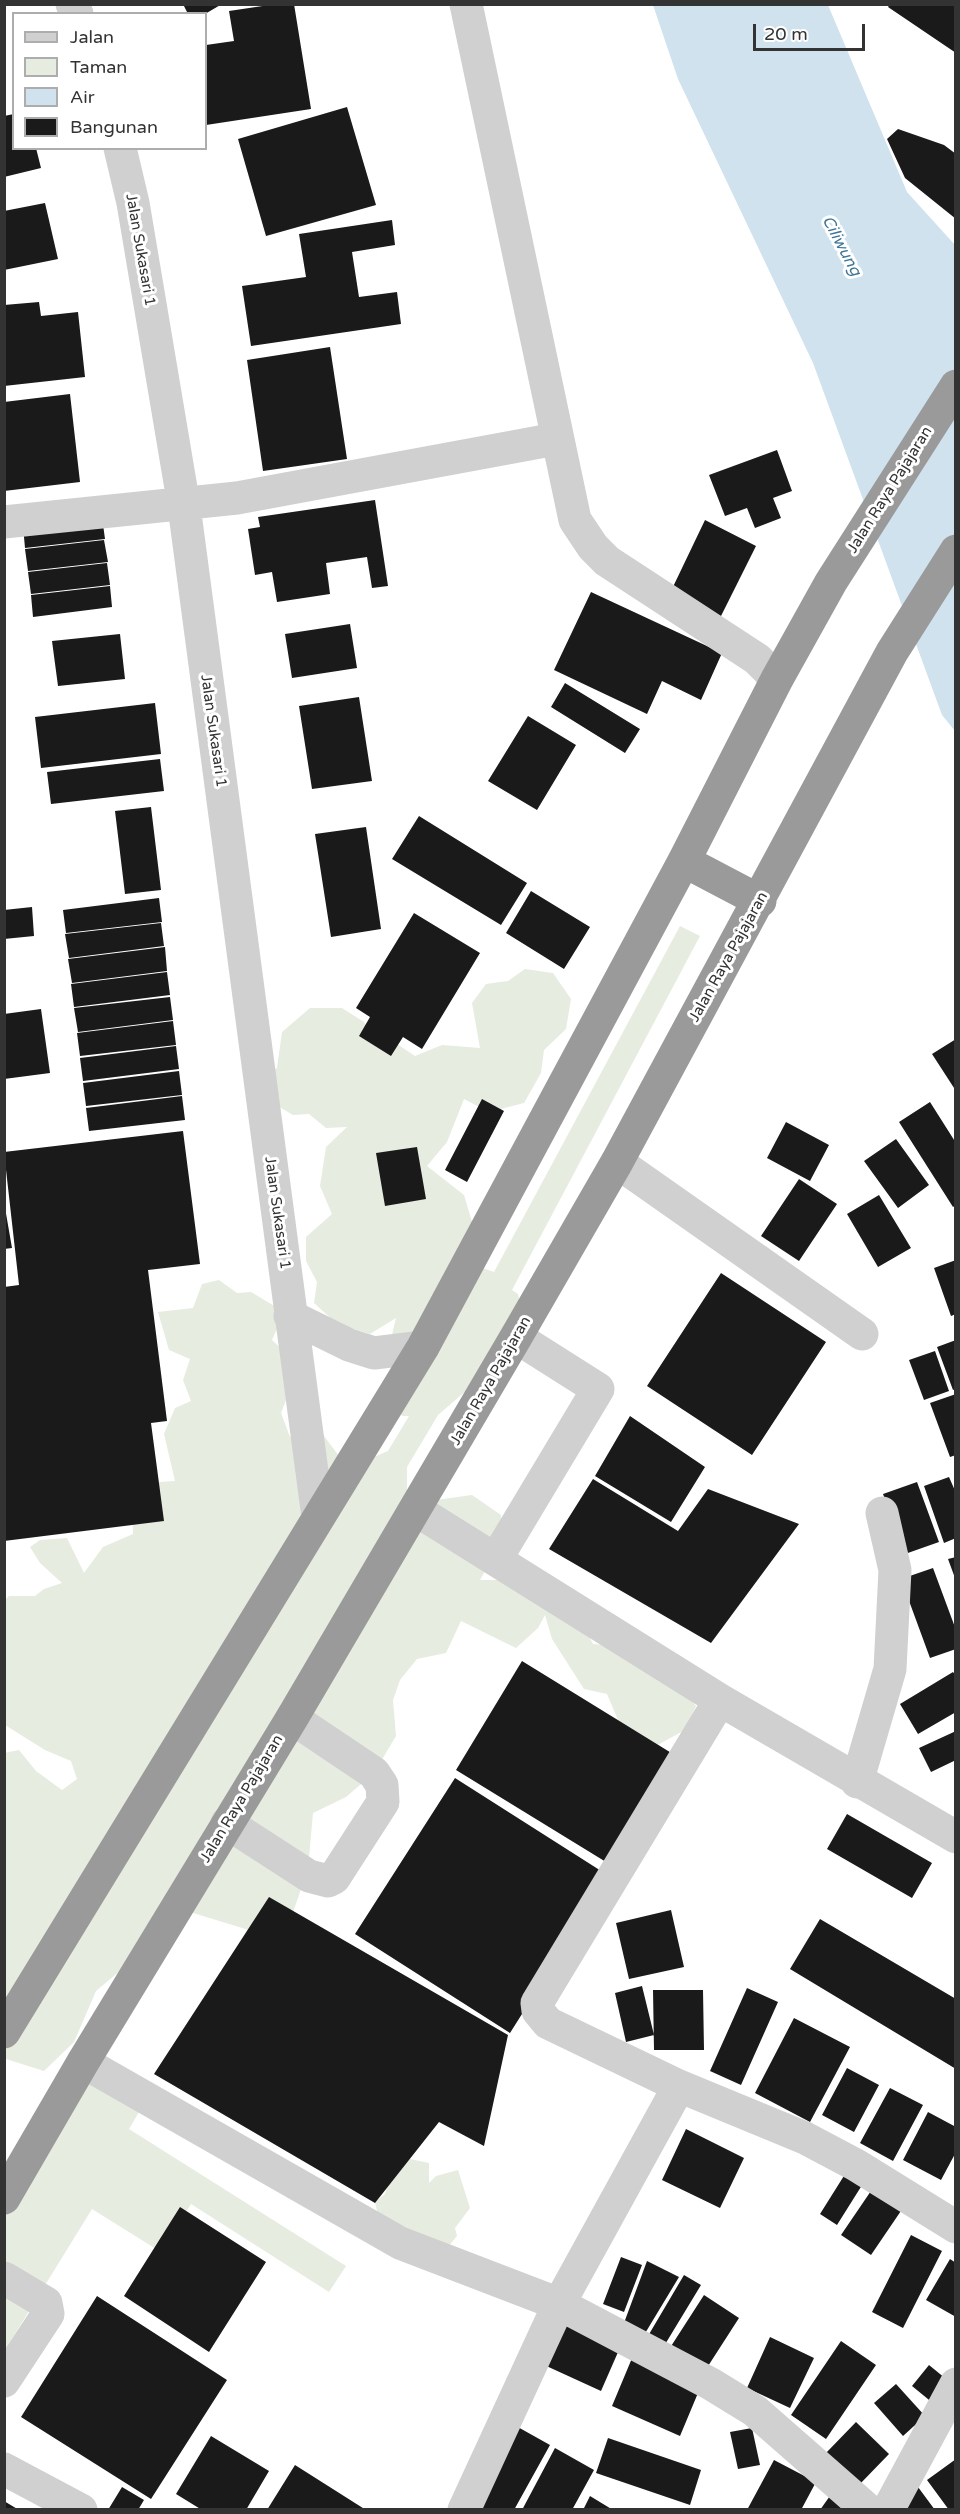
<!DOCTYPE html>
<html>
<head>
<meta charset="utf-8">
<style>
  body { margin:0 }
  #map { position:relative; width:960px; height:2514px; overflow:hidden; background:#fff; font-family:"Varela Round",sans-serif }
  canvas { display:block }
  .frame { position:absolute; inset:0; border:6px solid #333; pointer-events:none }
  .legend { position:absolute; left:12px; top:12px; width:195px; height:138px; box-sizing:border-box; background:#fff; border:2px solid #adadad; margin:0; padding:8px 10px; list-style:none; font-size:18px; color:#333 }
  .legend li { display:flex; align-items:center; gap:12px; height:30px }
  .legend b { width:30px; border:2px solid #adadad }
  .scale { position:absolute; left:753px; top:24px; width:112px; height:27px; box-sizing:border-box; border:3px solid #333; border-top:0; padding-left:8px; font-size:18px; line-height:21px; white-space:nowrap; color:#333; -webkit-text-stroke:4px #fff; paint-order:stroke }
</style>
</head>
<body>
<div id="map">
<canvas width="960" height="2514"></canvas>
<div class="frame"></div>
<ul class="legend">
<li><b style="height:8px;background:#d0d0d0"></b>Jalan</li>
<li><b style="height:16px;background:#e6ecdf"></b>Taman</li>
<li><b style="height:16px;background:#cfe2ee"></b>Air</li>
<li><b style="height:16px;background:#1a1a1a"></b>Bangunan</li>
</ul>
<div class="scale">20 m</div>
</div>
<script>
const ctx = document.querySelector('canvas').getContext('2d');
ctx.lineJoin = 'round';
function fillPath(path, color) { ctx.fillStyle = color; ctx.fill(path, 'evenodd'); }
const shape = rows => new Path2D(rows.map(r => 'M' + r).join(''));
function stroke(path, color, width, dash) { ctx.strokeStyle = color; ctx.lineWidth = width; ctx.lineCap = dash ? 'butt' : 'round'; ctx.setLineDash(dash || []); ctx.stroke(path); }
function write(font, color, halo, rows, align = 'center') {
  ctx.font = font + ' "Varela Round",sans-serif'; ctx.lineWidth = 6; ctx.setLineDash([]); ctx.textBaseline = 'middle'; ctx.strokeStyle = halo; ctx.fillStyle = color; for (const [text, x, y, turn = 0] of rows) {
    ctx.save(); ctx.translate(x, y); ctx.rotate((+turn || 0) * Math.PI / 180); ctx.textAlign = isNaN(turn) ? turn : align; if (halo) ctx.strokeText(text, 0, 0); ctx.fillText(text, 0, 0); ctx.restore();
  }
}
fillPath(shape([
  [680,926,700,936,512,1290,518,1294,526,1332,475,1383,438,1415,407,1467,407,1494,436,1500,472,1495,501,1515,500,1545,480,1580,559,1580,593,1644,618,1646,669,1674,696,1706,685,1730,652,1748,626,1739,607,1694,584,1689,552,1639,545,1615,538,1628,516,1648,461,1621,446,1653,417,1659,400,1680,393,1700,396,1736,374,1773,346,1797,313,1813,308,1869,293,1912,265,1935,190,1912,96,1991,74,2042,44,2071,6,2059,4,1753,19,1750,36,1771,62,1790,77,1779,71,1761,45,1750,5,1725,5,1600,9,1596,35,1596,44,1589,62,1583,40,1563,30,1547,40,1540,67,1538,84,1573,103,1547,133,1534,132,1505,145,1483,175,1481,164,1434,175,1408,191,1401,183,1380,190,1359,169,1350,158,1312,193,1308,202,1284,219,1280,237,1293,251,1292,276,1307,281,1320,272,1340,289,1356,294,1379,281,1413,290,1437,321,1432,348,1468,388,1451,409,1416,402,1416,388,1392,398,1369,389,1347,396,1318,370,1334,337,1324,314,1303,317,1282,306,1261,306,1237,332,1214,320,1186,326,1147,347,1127,326,1128,309,1114,293,1115,264,1098,261,1079,277,1068,282,1032,310,1008,342,1008,364,1022,377,1041,391,1040,415,1056,442,1045,480,1048,472,1003,486,984,508,981,525,969,553,973,571,999,566,1029,544,1050,541,1073,524,1103,489,1112,464,1099,447,1142,427,1166,464,1195,478,1242,468,1263,494,1272],
  [80,2075,139,2112,129,2129,346,2266,329,2292,191,2204,161,2252,92,2209,5,2350,5,2195],
  [405,2158,429,2163,429,2183,436,2176,458,2170,470,2208,455,2228,457,2236,438,2259,382,2232,375,2202,385,2194,389,2181]
]), '#e6ecdf');
fillPath(shape([
  [653,5,828,5,907,192,955,245,955,731,942,715,813,363,678,79]
]), '#cfe2ee');
fillPath(shape([
  [183,4,222,4,205,14,188,14],
  [276,4,294,4,311,109,206,125,206,45,234,41,229,11],
  [890,4,956,4,956,53,888,7],
  [347,107,376,205,266,236,238,139],
  [14,114,14,148,36,148,41,168,4,177,4,116],
  [898,129,944,145,956,154,956,219,905,178,887,139],
  [45,203,58,259,4,270,4,211],
  [392,220,395,245,352,252,359,297,397,292,401,324,251,346,242,286,306,277,299,234],
  [39,302,41,316,78,312,85,377,4,386,4,305],
  [330,347,347,459,263,471,247,360],
  [70,394,80,482,4,491,4,402],
  [777,450,792,491,773,498,781,518,755,528,747,508,725,516,709,475],
  [375,500,388,586,372,588,367,557,326,563,330,594,277,602,272,572,255,575,248,529,260,527,258,517],
  [102,517,105,539,25,548,23,526],
  [705,520,756,546,716,626,671,591],
  [104,540,108,562,28,571,25,549],
  [107,563,110,585,31,594,28,572],
  [110,586,112,607,33,617,31,595],
  [591,592,722,653,701,700,662,681,647,714,554,670],
  [350,624,357,668,292,678,285,634],
  [120,634,125,679,58,686,52,641],
  [565,683,640,729,625,753,551,707],
  [359,697,372,781,312,789,299,706],
  [155,703,161,754,41,768,35,717],
  [528,716,576,745,537,810,488,781],
  [160,759,164,791,51,804,47,772],
  [151,807,161,890,125,894,115,811],
  [419,816,527,883,501,925,392,859],
  [366,827,381,929,331,937,315,834],
  [531,891,590,927,564,969,506,933],
  [159,898,162,922,66,933,63,910],
  [32,907,34,936,4,939,4,910],
  [414,913,480,953,422,1049,403,1037,391,1056,359,1036,370,1017,356,1008],
  [161,923,164,946,69,958,65,934],
  [165,947,167,971,72,983,68,959],
  [167,972,170,995,74,1007,71,984],
  [170,997,173,1020,78,1032,74,1008],
  [41,1009,50,1073,4,1079,4,1014],
  [173,1021,176,1045,80,1056,77,1033],
  [956,1039,956,1091,932,1054],
  [176,1046,179,1069,83,1081,80,1058],
  [179,1071,182,1095,86,1106,83,1083],
  [182,1096,185,1120,89,1131,86,1108],
  [482,1099,504,1111,467,1182,445,1170],
  [930,1102,956,1143,956,1205,953,1207,899,1122],
  [786,1122,829,1145,810,1181,767,1158],
  [183,1131,200,1264,148,1270,167,1421,151,1423,164,1521,4,1541,4,1287,19,1285,4,1152],
  [896,1139,929,1185,898,1208,864,1161],
  [417,1147,426,1199,385,1206,376,1153],
  [799,1179,837,1204,799,1261,761,1236],
  [879,1195,911,1248,878,1267,847,1214],
  [4,1202,12,1248,4,1249],
  [956,1260,956,1314,951,1316,934,1268],
  [721,1273,826,1342,752,1455,647,1386],
  [956,1340,956,1389,953,1390,937,1347],
  [935,1351,949,1391,924,1400,909,1360],
  [956,1394,956,1455,950,1457,930,1403],
  [630,1416,705,1467,671,1522,595,1476],
  [949,1477,956,1493,956,1538,944,1543,924,1486],
  [593,1479,678,1531,708,1489,799,1524,711,1643,549,1549],
  [917,1482,939,1542,905,1554,883,1494],
  [956,1557,956,1578,955,1578,948,1559],
  [933,1568,956,1630,956,1649,930,1658,901,1579],
  [522,1661,673,1754,606,1862,456,1770],
  [953,1672,956,1676,956,1712,918,1734,900,1704],
  [956,1731,956,1760,931,1772,919,1748],
  [455,1778,609,1876,510,2033,355,1934],
  [847,1814,932,1863,912,1898,827,1849],
  [269,1897,508,2035,484,2146,439,2122,375,2203,154,2074],
  [671,1910,684,1967,629,1979,616,1923],
  [820,1919,956,1999,956,2069,790,1969],
  [642,1986,654,2035,626,2042,615,1993],
  [747,1988,778,2002,741,2085,710,2071],
  [653,1990,703,1990,704,2050,654,2050],
  [794,2018,850,2047,810,2122,755,2093],
  [847,2068,879,2085,854,2132,822,2115],
  [890,2088,923,2105,893,2161,860,2143],
  [928,2112,956,2127,956,2152,941,2180,903,2160],
  [686,2129,744,2158,720,2208,662,2180],
  [847,2171,864,2182,837,2225,820,2214],
  [875,2185,905,2205,871,2255,841,2235],
  [180,2207,266,2262,209,2352,124,2296],
  [911,2235,942,2251,903,2328,872,2312],
  [621,2257,642,2265,624,2312,603,2304],
  [950,2259,956,2263,956,2317,926,2300],
  [647,2261,679,2277,641,2340,621,2331],
  [684,2275,701,2285,661,2351,645,2341],
  [704,2295,739,2318,701,2377,666,2354],
  [97,2296,227,2380,151,2499,21,2417],
  [562,2316,622,2343,601,2391,542,2364],
  [770,2337,814,2358,790,2408,747,2388],
  [841,2341,876,2365,826,2439,791,2415],
  [635,2351,703,2381,680,2436,612,2406],
  [929,2365,951,2383,934,2404,912,2386],
  [896,2384,925,2416,903,2436,874,2403],
  [856,2422,889,2454,859,2485,826,2453],
  [516,2426,550,2445,514,2510,470,2510],
  [752,2428,760,2465,738,2469,730,2432],
  [211,2436,269,2471,246,2510,202,2510,176,2494],
  [608,2438,701,2470,690,2505,596,2473],
  [555,2448,594,2470,572,2510,522,2510],
  [956,2459,956,2510,949,2510,927,2480],
  [774,2460,816,2482,801,2510,747,2510],
  [295,2465,366,2510,267,2510],
  [122,2487,144,2500,138,2510,108,2510],
  [918,2487,935,2510,895,2510],
  [832,2493,854,2510,820,2510],
  [590,2496,613,2510,583,2510],
  [4,2501,19,2510,4,2510]
]), '#1a1a1a');
stroke(shape([
  [72,4,77,14],
  [466,4,575,520,593,547,607,561,757,659,777,679],
  [120,148,133,203,184,506,318,1517],
  [4,522,237,498,556,439],
  [617,1162,862,1334],
  [290,1316,349,1345,374,1353,423,1347],
  [416,1510,720,1700,956,1837],
  [496,1559,598,1389,516,1337],
  [857,1782,890,1669,895,1570,882,1513],
  [227,1823,309,1876,328,1881,334,1878,383,1802,382,1785,374,1773,292,1718],
  [83,2062,400,2243,559,2304,711,2384,755,2411,868,2510],
  [679,2086,548,2023,538,2011,537,2003,720,1700],
  [4,2278,46,2303,48,2314,4,2381],
  [4,2469,81,2510],
  [464,2510,559,2304,679,2086,805,2138,856,2165,956,2227],
  [888,2510,956,2384]
]), '#d0d0d0', 33);
stroke(shape([
  [684,861,760,901],
  [4,2032,423,1347,684,861,777,679,831,582,956,386],
  [4,2198,83,2062,292,1718,516,1337,617,1162,892,652,956,551]
]), '#9a9a9a', 33);
write('15px', '#333', '#fff', [
  ["Jalan Sukasari 1",140,250,80],
  ["Jalan Raya Pajajaran",890,490,-58],
  ["Jalan Sukasari 1",213,731,82],
  ["Jalan Raya Pajajaran",729,957,-61],
  ["Jalan Sukasari 1",277,1213,82],
  ["Jalan Raya Pajajaran",491,1381,-60],
  ["Jalan Raya Pajajaran",242,1799,-59]
]);
write('italic 16px', '#3f7597', '#fff', [
  ["Ciliwung",841,246,62]
]);
</script>
</body>
</html>
